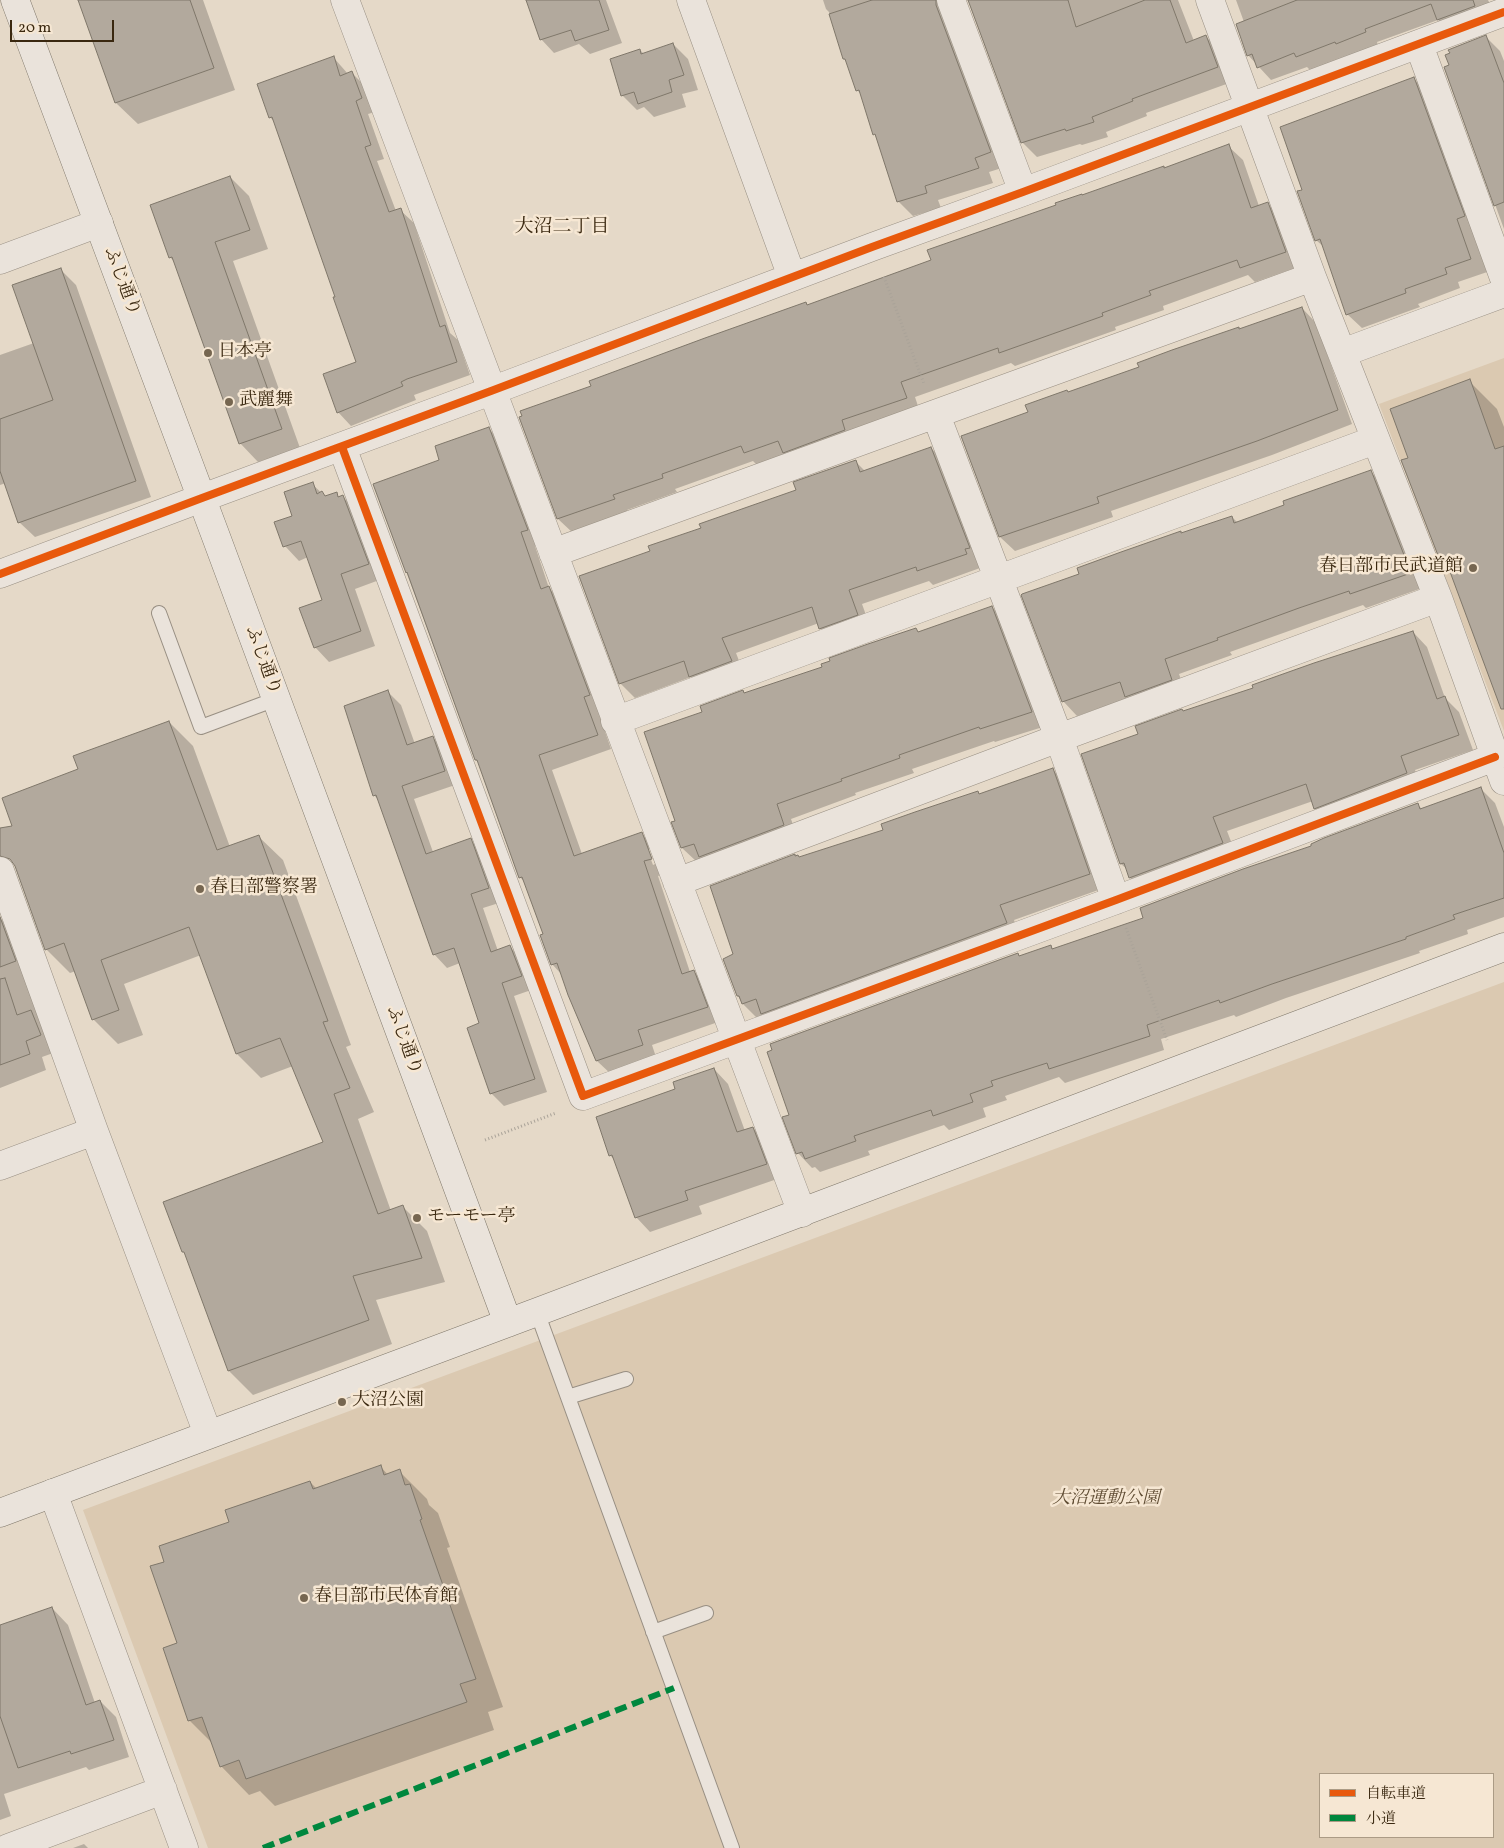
<!DOCTYPE html>
<html>
<head>
<meta charset="utf-8">
<style>
  body { margin:0 }
  #map { position:relative; width:1504px; height:1848px; overflow:hidden; background:#e5d9c8; font-family:Vollkorn,"Noto Serif JP",serif }
  canvas { display:block }
  .legend { position:absolute; left:1319px; top:1773px; width:175px; height:65px; box-sizing:border-box; background:#f6e7d3; border:1px solid #ab9b85; margin:0; padding:6px 9px; list-style:none; font-size:15px; color:#3a2810 }
  .legend li { display:flex; align-items:center; gap:10px; height:25px }
  .legend b { width:25px; border:1px solid #ab9b85 }
  .scale { position:absolute; left:10px; top:20px; width:104px; height:22px; box-sizing:border-box; border:2px solid #3a2810; border-top:0; padding-left:6px; font-size:15px; line-height:18px; white-space:nowrap; color:#3a2810; -webkit-text-stroke:4px #f6e7d3; paint-order:stroke }
</style>
</head>
<body>
<div id="map">
<canvas width="1504" height="1848"></canvas>
<ul class="legend">
<li><b style="height:6px;background:#e8590c"></b>自転車道</li>
<li><b style="height:6px;background:#00873e"></b>小道</li>
</ul>
<div class="scale">20 m</div>
</div>
<script>
const ctx = document.querySelector('canvas').getContext('2d');
ctx.lineJoin = 'round';
function fillPath(path, color) { ctx.fillStyle = color; ctx.fill(path, 'evenodd'); }
const shape = rows => new Path2D(rows.map(r => 'M' + r).join(''));
function stroke(path, color, width, dash) { ctx.strokeStyle = color; ctx.lineWidth = width; ctx.lineCap = dash ? 'butt' : 'round'; ctx.setLineDash(dash || []); ctx.stroke(path); }
function write(font, color, halo, rows, align = 'center') {
  ctx.font = font + ' Vollkorn,"Noto Serif JP",serif'; ctx.lineWidth = 5; ctx.setLineDash([]); ctx.textBaseline = 'middle'; ctx.strokeStyle = halo; ctx.fillStyle = color; for (const [text, x, y, turn = 0] of rows) {
    ctx.save(); ctx.translate(x, y); ctx.rotate((+turn || 0) * Math.PI / 180); ctx.textAlign = isNaN(turn) ? turn : align; if (halo) ctx.strokeText(text, 0, 0); ctx.fillText(text, 0, 0); ctx.restore();
  }
}
fillPath(shape([
  [1504,358,1504,731,1379,404],
  [1504,982,1504,1848,208,1848,83,1510],
  [1320,1774,1493,1774,1493,1837,1320,1837]
]), '#dbc9b1');
fillPath(shape([
  [95,0,203,0,235,90,138,124,116,103,82,5],
  [527,0,606,0,622,43,590,54,579,44,554,53,541,39],
  [823,0,960,0,1005,167,989,172,993,183,938,200,941,208,913,216,898,201,861,94,857,90,847,62,844,59,829,12,826,9],
  [969,0,1178,0,1194,41,1206,37,1221,51,1232,82,1146,113,1147,116,1106,132,1108,137,1082,145,1080,144,1037,157,1022,142],
  [1236,0,1488,0,1490,4,1452,33,1438,20,1377,42,1378,45,1350,56,1349,55,1310,70,1307,67,1271,80,1248,55,1244,22],
  [1486,37,1500,51,1504,61,1504,229,1445,67,1451,65],
  [673,44,688,59,698,90,682,94,686,107,654,117,644,107,637,110,622,95,640,50,644,54],
  [334,58,348,74,352,73,365,86,375,112,368,114,384,159,377,161,396,211,400,210,414,223,450,333,458,340,470,375,414,395,416,400,351,426,338,412,358,362,337,297,275,123,270,117],
  [1414,79,1428,93,1493,270,1458,282,1460,288,1418,304,1420,307,1362,328,1347,314,1325,248,1316,240,1304,190],
  [1228,146,1243,160,1259,206,1267,203,1282,218,1300,266,1255,282,1248,275,1163,306,1164,310,1115,327,1116,330,1015,366,1011,363,915,397,920,412,759,467,753,461,675,489,677,492,627,510,628,514,573,533,558,519,520,418,593,387,805,303,808,306,932,261,1082,196],
  [230,177,249,196,268,249,233,261,300,448,258,462,240,443,175,263,170,257],
  [61,270,76,285,151,497,35,537,19,522,6,483,0,485,0,355,34,343],
  [1302,308,1316,323,1352,424,1272,455,1111,511,1113,517,1015,551,1000,537,962,437,1029,413,1240,330],
  [1469,381,1497,409,1504,427,1504,681,1451,571,1442,562,1409,459],
  [489,429,503,443,541,544,535,546,549,588,563,602,604,709,598,711,611,749,552,770,582,854,642,834,656,848,665,873,658,876,690,972,693,971,708,985,721,1021,652,1045,657,1060,612,1075,597,1061,569,994,562,975,552,964,544,935,526,884,520,877,479,763,476,760,374,485,441,461],
  [647,849,650,849,655,864,653,865],
  [931,448,946,463,980,568,933,585,929,581,862,604,871,629,835,643,820,628,819,623,736,653,745,676,705,691,691,677,635,698,620,683,651,551,797,491,855,461,865,471],
  [1371,472,1385,486,1425,587,1366,608,1363,605,1314,622,1230,652,1232,655,1179,674,1186,694,1128,698,1077,716,1063,701,1081,575,1182,534,1232,517,1238,523],
  [312,484,326,497,336,494,340,498,343,497,357,511,382,579,355,589,375,646,329,662,315,647,323,600,308,557,299,561,285,546,294,517],
  [992,607,1006,622,1046,726,995,742,994,741,912,769,914,773,855,793,856,795,791,819,798,839,697,862,682,848,673,823,676,822,703,713,745,694,824,667,916,630,919,633],
  [1413,632,1427,647,1445,698,1459,712,1473,750,1415,770,1421,788,1330,822,1315,808,1313,801,1227,831,1237,857,1145,892,1130,878,1128,870,1121,864,1140,735,1184,713],
  [388,692,401,705,415,744,432,737,446,751,458,784,414,799,433,852,470,840,484,853,502,902,483,908,498,951,510,947,523,960,534,989,514,996,547,1092,504,1106,491,1093,481,1024,460,963,447,968,434,954,379,801,374,795],
  [169,722,193,746,230,847,258,836,283,860,351,1045,346,1047,374,1112,358,1119,391,1211,403,1207,427,1231,445,1282,376,1300,392,1344,253,1395,229,1371,186,1254,325,1143,293,1066,261,1078,237,1054,201,955,124,984,143,1035,118,1044,94,1020,76,971,70,973,46,949,79,770],
  [1053,770,1067,784,1104,888,1014,920,1021,938,757,1018,743,1004,738,996,735,955,800,858,884,830,978,792,980,795],
  [1481,789,1495,803,1504,827,1504,917,1467,930,1468,934,1419,951,1420,953,1286,998,1236,1017,1234,1015,1161,1039,1164,1050,1065,1083,1059,1077,1005,1096,1007,1100,983,1108,986,1117,949,1130,944,1125,868,1151,870,1155,820,1172,815,1167,812,1168,798,1153,790,1115,1018,954,1020,957,1050,946,1054,950,1145,919,1313,846,1417,804,1423,810],
  [0,918,16,934,56,1052,42,1057,46,1070,0,1088],
  [714,1069,728,1084,745,1131,753,1128,767,1143,780,1178,699,1206,702,1214,650,1232,636,1217,616,1162,610,1155,677,1090],
  [381,1467,388,1475,399,1471,427,1499,429,1505,438,1513,450,1547,447,1548,503,1707,488,1712,494,1730,275,1806,260,1791,249,1795,221,1766,213,1744,190,1721,166,1562,230,1523,310,1482,317,1489],
  [52,1608,68,1625,95,1703,100,1701,116,1717,129,1757,89,1770,86,1767,4,1794,11,1816,0,1820,0,1626],
  [84,1844,88,1848,73,1848]
]), '#0003');
const building = shape([
  [78,0,190,0,214,68,115,103,78,0],
  [526,0,599,0,609,30,575,41,571,30,540,40,526,0],
  [872,0,936,0,936,5,991,152,975,158,979,168,925,186,927,193,897,202,875,134,873,135,859,90,856,91,845,59,843,59,829,14,872,0],
  [968,0,1068,0,1076,27,1145,0,1170,0,1186,43,1206,35,1218,67,1132,99,1133,101,1092,117,1094,122,1066,131,1065,129,1021,143,968,0],
  [1297,0,1473,0,1475,6,1437,20,1431,4,1365,29,1366,32,1336,44,1335,42,1296,57,1294,53,1257,68,1252,54,1247,56,1236,24,1297,0],
  [1486,35,1504,83,1504,202,1494,206,1444,67,1449,65,1445,55,1450,53,1448,50,1486,35],
  [673,43,684,75,669,80,672,92,638,104,634,92,621,96,610,59,640,49,641,54,673,43],
  [334,56,340,76,352,71,362,98,356,101,371,145,365,147,389,212,401,208,440,327,445,325,457,362,407,379,401,382,403,386,337,413,323,374,356,362,333,297,335,297,272,117,269,118,257,84,334,56],
  [1414,77,1465,216,1457,219,1471,259,1445,268,1447,274,1405,289,1406,293,1346,315,1320,239,1315,241,1297,191,1302,190,1280,127,1414,77],
  [1229,144,1251,208,1268,202,1286,252,1240,268,1237,260,1149,291,1151,295,1102,313,1103,316,999,353,998,348,901,382,907,398,842,420,845,430,783,453,778,441,744,453,741,446,662,474,663,478,613,495,615,499,557,519,519,417,522,416,520,411,591,386,589,381,705,338,806,302,807,305,931,260,927,250,1056,205,1055,203,1082,194,1082,195,1164,166,1164,168,1229,144],
  [230,176,250,230,215,242,282,429,239,444,172,257,169,258,150,205,230,176],
  [61,268,136,481,18,523,0,471,0,419,53,400,12,285,61,268],
  [1302,307,1338,410,1257,441,1097,497,1099,503,999,537,961,436,1028,412,1025,405,1067,390,1068,392,1139,367,1137,363,1172,350,1239,327,1239,329,1302,307],
  [1470,379,1495,449,1504,446,1504,709,1501,709,1446,561,1441,563,1401,460,1408,458,1390,409,1470,379],
  [489,427,528,530,521,532,541,589,549,586,590,695,584,697,598,735,539,755,574,856,642,832,652,859,644,861,682,974,694,970,708,1007,638,1030,643,1045,596,1061,568,995,557,963,551,965,540,935,543,934,522,877,519,878,477,760,475,760,407,572,406,573,373,484,439,460,435,446,489,427],
  [931,447,970,548,965,549,967,554,917,571,916,567,849,590,858,615,819,629,812,607,722,638,732,661,689,677,684,661,619,684,579,576,650,551,648,546,701,528,699,524,796,490,793,482,856,460,860,472,931,447],
  [1371,470,1411,573,1350,594,1349,591,1299,608,1217,638,1218,640,1165,659,1172,680,1125,697,1120,682,1062,702,1021,595,1022,594,1079,574,1077,568,1121,552,1181,531,1181,533,1232,516,1234,523,1284,505,1283,501,1371,470],
  [313,482,317,494,322,491,325,496,337,492,338,497,343,495,369,564,341,574,361,631,314,648,299,608,322,600,301,541,283,547,274,522,292,516,284,492,313,482],
  [992,606,1032,712,980,729,979,727,899,755,900,758,841,779,842,781,777,804,784,825,699,857,694,844,681,848,671,822,675,821,644,732,702,712,700,706,743,690,744,693,822,667,821,664,830,661,829,658,868,644,916,628,918,632,992,606],
  [1413,631,1437,699,1445,696,1459,735,1401,756,1407,773,1314,809,1306,784,1213,817,1223,843,1129,878,1124,863,1120,864,1081,754,1138,734,1135,726,1182,709,1183,711,1253,688,1252,685,1314,663,1413,631],
  [388,690,407,745,433,736,445,771,402,786,426,854,471,838,489,888,471,894,491,952,510,945,522,976,502,983,535,1079,490,1094,467,1028,479,1023,454,948,433,955,376,795,373,796,344,706,388,690],
  [169,721,217,850,259,835,328,1021,323,1022,350,1088,334,1094,378,1214,403,1205,422,1258,353,1276,369,1320,228,1371,184,1252,182,1252,163,1202,323,1142,280,1038,236,1054,189,927,101,960,119,1010,92,1020,64,943,45,950,15,866,10,859,0,856,0,828,12,826,2,798,78,769,73,756,169,721],
  [1053,768,1090,874,1000,905,1007,923,761,1014,756,999,742,1004,739,996,737,996,723,959,733,954,710,886,795,854,795,856,798,855,799,857,883,830,881,824,915,812,978,791,979,794,1053,768],
  [1481,787,1504,853,1504,898,1453,915,1455,919,1406,937,1406,939,1272,984,1220,1003,1219,1000,1147,1025,1150,1036,1049,1069,1047,1063,991,1081,993,1086,970,1094,973,1102,933,1116,931,1110,854,1136,856,1141,805,1159,802,1152,796,1154,782,1117,789,1115,767,1052,772,1050,770,1044,1018,953,1019,956,1051,945,1052,949,1143,918,1140,908,1243,869,1311,846,1311,844,1324,838,1418,803,1420,809,1481,787],
  [0,917,16,961,0,967,0,917],
  [5,978,17,1015,31,1010,41,1035,26,1041,30,1054,0,1065,0,979,5,978],
  [714,1068,737,1132,753,1127,767,1164,685,1191,688,1200,635,1218,612,1155,609,1156,596,1117,675,1089,673,1082,714,1068],
  [381,1465,384,1475,400,1469,405,1485,410,1484,422,1519,420,1520,476,1679,460,1684,467,1702,246,1779,239,1760,220,1767,202,1717,188,1721,163,1648,177,1643,150,1566,164,1562,159,1546,229,1522,225,1510,310,1481,313,1489,381,1465],
  [52,1607,86,1705,100,1700,114,1740,71,1754,70,1751,18,1768,0,1716,0,1625,52,1607]
]);
fillPath(building, '#b2a99d');
stroke(building, '#7f776a', 1);
const lane = shape([
  [159,613,201,727,276,699],
  [537,1312,732,1848],
  [568,1397,626,1379],
  [653,1632,706,1613]
]);
const street = shape([
  [345,0,802,1213],
  [691,0,792,277],
  [951,0,1023,192],
  [1210,0,1312,277,1438,598,1504,781],
  [1419,45,1504,278],
  [0,260,99,223],
  [1342,353,1504,293],
  [936,415,1059,738,1116,900],
  [342,447,583,1096,1116,900,1495,757],
  [553,553,1312,277],
  [0,574,202,498,491,391,872,247,1023,192,1504,12],
  [615,721,1375,440],
  [0,871,94,1131,208,1434],
  [677,882,1059,738,1438,598],
  [0,1166,94,1131],
  [53,1493,184,1848],
  [8,1848,163,1790]
]);
const secondary = shape([
  [15,0,215,534,508,1323],
  [0,1513,537,1312,1504,947]
]);
stroke(lane, '#988f83', 16);
stroke(street, '#988f83', 29);
stroke(secondary, '#7f776a', 29);
stroke(shape([
  [884,277,924,384],
  [1126,928,1167,1040],
  [485,1140,556,1113]
]), '#aaa399', 3, [1, 2.5]);
stroke(lane, '#eae3db', 14);
stroke(street, '#eae3db', 28);
stroke(secondary, '#eae3db', 28);
stroke(shape([
  [263,1848,674,1688]
]), '#00873e', 6, [12, 6]);
stroke(shape([
  [342,447,583,1096,1116,900,1495,757],
  [0,574,202,498,491,391,872,247,1023,192,1504,12]
]), '#e8590c', 8);
for (const [x, y, r, color] of [
  [208,353,5,"#766650"],
  [229,402,5,"#766650"],
  [1473,568,5,"#766650"],
  [200,889,5,"#766650"],
  [417,1218,5,"#766650"],
  [342,1402,5,"#766650"],
  [304,1598,5,"#766650"]
]) { const dot = new Path2D(); dot.arc(x, y, r, 0, 2 * Math.PI); ctx.fillStyle = color; ctx.fill(dot); stroke(dot, '#f6e7d3', 2); }
write('18px', '#3a2810', '#f6e7d3', [
  ["ふじ通り",121,282,69],
  ["ふじ通り",262,661,70],
  ["ふじ通り",403,1041,70]
]);
write('18px', '#3a2810', '#f6e7d3', [
  ["日本亭",218,353],
  ["武麗舞",239,402],
  ["春日部市民武道館",1463,568,"right"],
  ["春日部警察署",210,889],
  ["モーモー亭",427,1218],
  ["大沼公園",352,1402],
  ["春日部市民体育館",314,1598]
], 'left');
write('italic 18px', '#604d34', '#f6e7d3', [
  ["大沼運動公園",1106,1500]
]);
write('19px', '#3a2810', '#f6e7d3', [
  ["大沼二丁目",562,229]
]);
</script>
</body>
</html>
